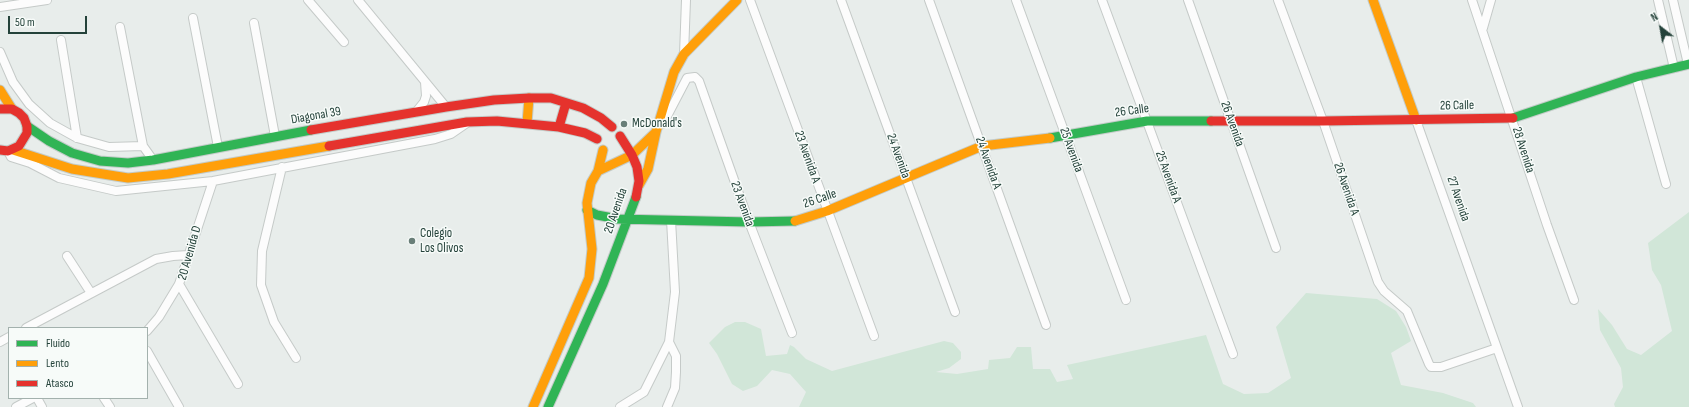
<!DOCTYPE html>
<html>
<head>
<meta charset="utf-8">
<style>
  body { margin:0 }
  #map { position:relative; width:1689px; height:407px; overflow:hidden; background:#e8edeb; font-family:"Sofia Sans Condensed",sans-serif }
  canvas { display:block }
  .legend { position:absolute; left:8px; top:327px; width:140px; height:72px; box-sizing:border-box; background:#f7fbf9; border:1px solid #a3b1ad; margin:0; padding:5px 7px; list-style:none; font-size:12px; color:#24423a }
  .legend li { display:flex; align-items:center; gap:8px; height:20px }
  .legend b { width:20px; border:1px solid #a3b1ad }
  .north { position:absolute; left:1641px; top:8px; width:40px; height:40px; -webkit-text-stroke:3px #f7fbf9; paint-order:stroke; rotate:329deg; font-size:11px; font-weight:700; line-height:16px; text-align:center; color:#24423a }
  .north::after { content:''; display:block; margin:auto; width:14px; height:18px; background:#24423a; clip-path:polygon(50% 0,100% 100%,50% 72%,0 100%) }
  .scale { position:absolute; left:8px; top:16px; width:79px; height:18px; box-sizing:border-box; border:2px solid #24423a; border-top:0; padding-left:5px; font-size:12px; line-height:14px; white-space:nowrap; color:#24423a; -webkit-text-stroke:3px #f7fbf9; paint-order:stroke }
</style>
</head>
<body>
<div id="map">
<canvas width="1689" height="407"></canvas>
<ul class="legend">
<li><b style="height:5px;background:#30b455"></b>Fluido</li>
<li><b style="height:5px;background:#ff9f0a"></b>Lento</li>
<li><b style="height:5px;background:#e5322d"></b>Atasco</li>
</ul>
<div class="north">N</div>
<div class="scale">50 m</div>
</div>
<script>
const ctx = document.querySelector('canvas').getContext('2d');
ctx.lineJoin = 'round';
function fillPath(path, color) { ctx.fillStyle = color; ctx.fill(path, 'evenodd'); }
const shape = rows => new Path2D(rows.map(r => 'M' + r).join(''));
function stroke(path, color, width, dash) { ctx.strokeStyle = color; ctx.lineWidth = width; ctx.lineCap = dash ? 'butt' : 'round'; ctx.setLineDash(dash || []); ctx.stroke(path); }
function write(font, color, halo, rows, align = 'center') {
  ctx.font = font + ' "Sofia Sans Condensed",sans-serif'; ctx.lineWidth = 3; ctx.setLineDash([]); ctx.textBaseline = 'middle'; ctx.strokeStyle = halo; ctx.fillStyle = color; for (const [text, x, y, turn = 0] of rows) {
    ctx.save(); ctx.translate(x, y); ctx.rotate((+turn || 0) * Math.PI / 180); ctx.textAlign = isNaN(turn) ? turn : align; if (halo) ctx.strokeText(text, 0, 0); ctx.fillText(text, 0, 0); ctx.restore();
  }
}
fillPath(shape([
  [1689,212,1689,407,1615,407,1614,404,1623,387,1621,368,1600,330,1598,309,1612,325,1627,349,1641,355,1672,331,1661,285,1652,270,1648,243],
  [1306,293,1377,299,1396,311,1406,327,1411,341,1391,353,1401,385,1443,393,1473,403,1476,407,799,407,806,392,790,374,772,370,757,386,743,391,732,384,717,354,709,343,725,327,735,322,745,322,761,329,766,356,787,354,790,345,794,347,806,359,832,371,944,341,953,343,961,352,961,359,949,368,936,372,957,374,988,369,989,360,1010,358,1017,347,1031,347,1033,369,1050,369,1057,382,1073,379,1067,365,1206,335,1223,384,1244,394,1268,393,1291,378,1276,327]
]), '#d1e6d8');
const street = shape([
  [308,0,344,42],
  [358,0,446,107],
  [750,0,874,336],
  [841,0,955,312],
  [929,0,1046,325],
  [1016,0,1126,300],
  [1102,0,1233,354],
  [1188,0,1276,248],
  [1278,0,1323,121,1378,282,1384,291,1407,311,1429,364,1431,367,1441,367,1497,348],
  [1472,0,1547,225,1574,300],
  [1658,0,1674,68],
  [1673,0,1688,64],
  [0,7,47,0],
  [193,18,218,147],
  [254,23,275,136],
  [120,27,143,146,153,160],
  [1483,28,1491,0],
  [61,40,77,138],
  [0,52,13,82,29,104,50,123,77,138,109,147,143,146],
  [684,54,686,0],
  [1636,77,1666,184],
  [416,112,424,102,426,96,425,82],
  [1416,120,1518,407],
  [663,124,687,78,695,77,699,81,749,222,792,333],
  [8,151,11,157,30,163,59,178,116,191,213,181,435,139,451,134,467,123],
  [282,167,262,251,261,285,274,322,296,358],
  [67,256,91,293],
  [179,284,238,384],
  [26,328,156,259,173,256,188,255],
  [147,331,159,317,179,284,213,181],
  [0,342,9,337],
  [147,351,179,407],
  [37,398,42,407],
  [104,398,110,407],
  [16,407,33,398],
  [620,407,644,392,669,342,675,292,671,220],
  [667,407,675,388,676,372,676,356,669,342]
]);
const fast = shape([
  [1513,118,1636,77,1689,64],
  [27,126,49,141,72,153,100,161,128,163,153,160,311,130],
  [1050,138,1147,121,1211,121],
  [587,210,597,215,618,219,749,222,795,221],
  [548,407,603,284,636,197]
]);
const slow = shape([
  [1373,0,1416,120],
  [0,90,12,109],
  [527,123,529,98],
  [13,150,72,169,128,178,168,174,329,146],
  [598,171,603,150],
  [639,185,648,169,656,132,674,72,684,54,737,0],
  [795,221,827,211,982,146,1050,138],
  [533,407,589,278,592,249,587,203,591,183,598,171,632,155,656,132]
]);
const jam = shape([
  [0,109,12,109,19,113,24,118,27,126,27,133,19,146,8,151,0,150],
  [1211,121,1323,121,1513,118],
  [559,127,566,103],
  [311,130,446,107,494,100,529,98,551,98,583,108,601,118,612,127],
  [620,136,632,155,637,167,639,181,636,197],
  [329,146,467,122,497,121,559,127,585,133,597,139]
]);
stroke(street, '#c5cac8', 10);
stroke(fast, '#c3cbc8', 11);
stroke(slow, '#c3cbc8', 11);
stroke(jam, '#c3cbc8', 11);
stroke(street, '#fcfcfc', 8);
stroke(fast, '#30b455', 9);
stroke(slow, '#ff9f0a', 9);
stroke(jam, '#e5322d', 9);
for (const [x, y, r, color] of [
  [624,124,4,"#697e78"],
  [412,241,4,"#697e78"]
]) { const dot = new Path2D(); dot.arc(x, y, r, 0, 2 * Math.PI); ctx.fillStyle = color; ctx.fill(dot); stroke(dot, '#f7fbf9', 1.5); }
write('13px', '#24423a', '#f7fbf9', [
  ["26 Calle",1457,106,-1],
  ["26 Calle",1132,111,-8],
  ["Diagonal 39",316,116,-10],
  ["26 Avenida",1232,124,70],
  ["25 Avenida",1071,150,70],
  ["28 Avenida",1523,150,72],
  ["24 Avenida",898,156,70],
  ["23 Avenida A",807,157,70],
  ["24 Avenida A",988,163,70],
  ["25 Avenida A",1168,177,70],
  ["26 Avenida A",1346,189,71],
  ["26 Calle",820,199,-19],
  ["27 Avenida",1458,199,71],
  ["23 Avenida",742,204,70],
  ["20 Avenida",616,211,-71],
  ["20 Avenida D",190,253,-74]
]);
write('13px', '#24423a', '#f7fbf9', [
  ["McDonald's",632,124],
  ["Colegio",420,234],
  ["Los Olivos",420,249]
], 'left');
</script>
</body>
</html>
